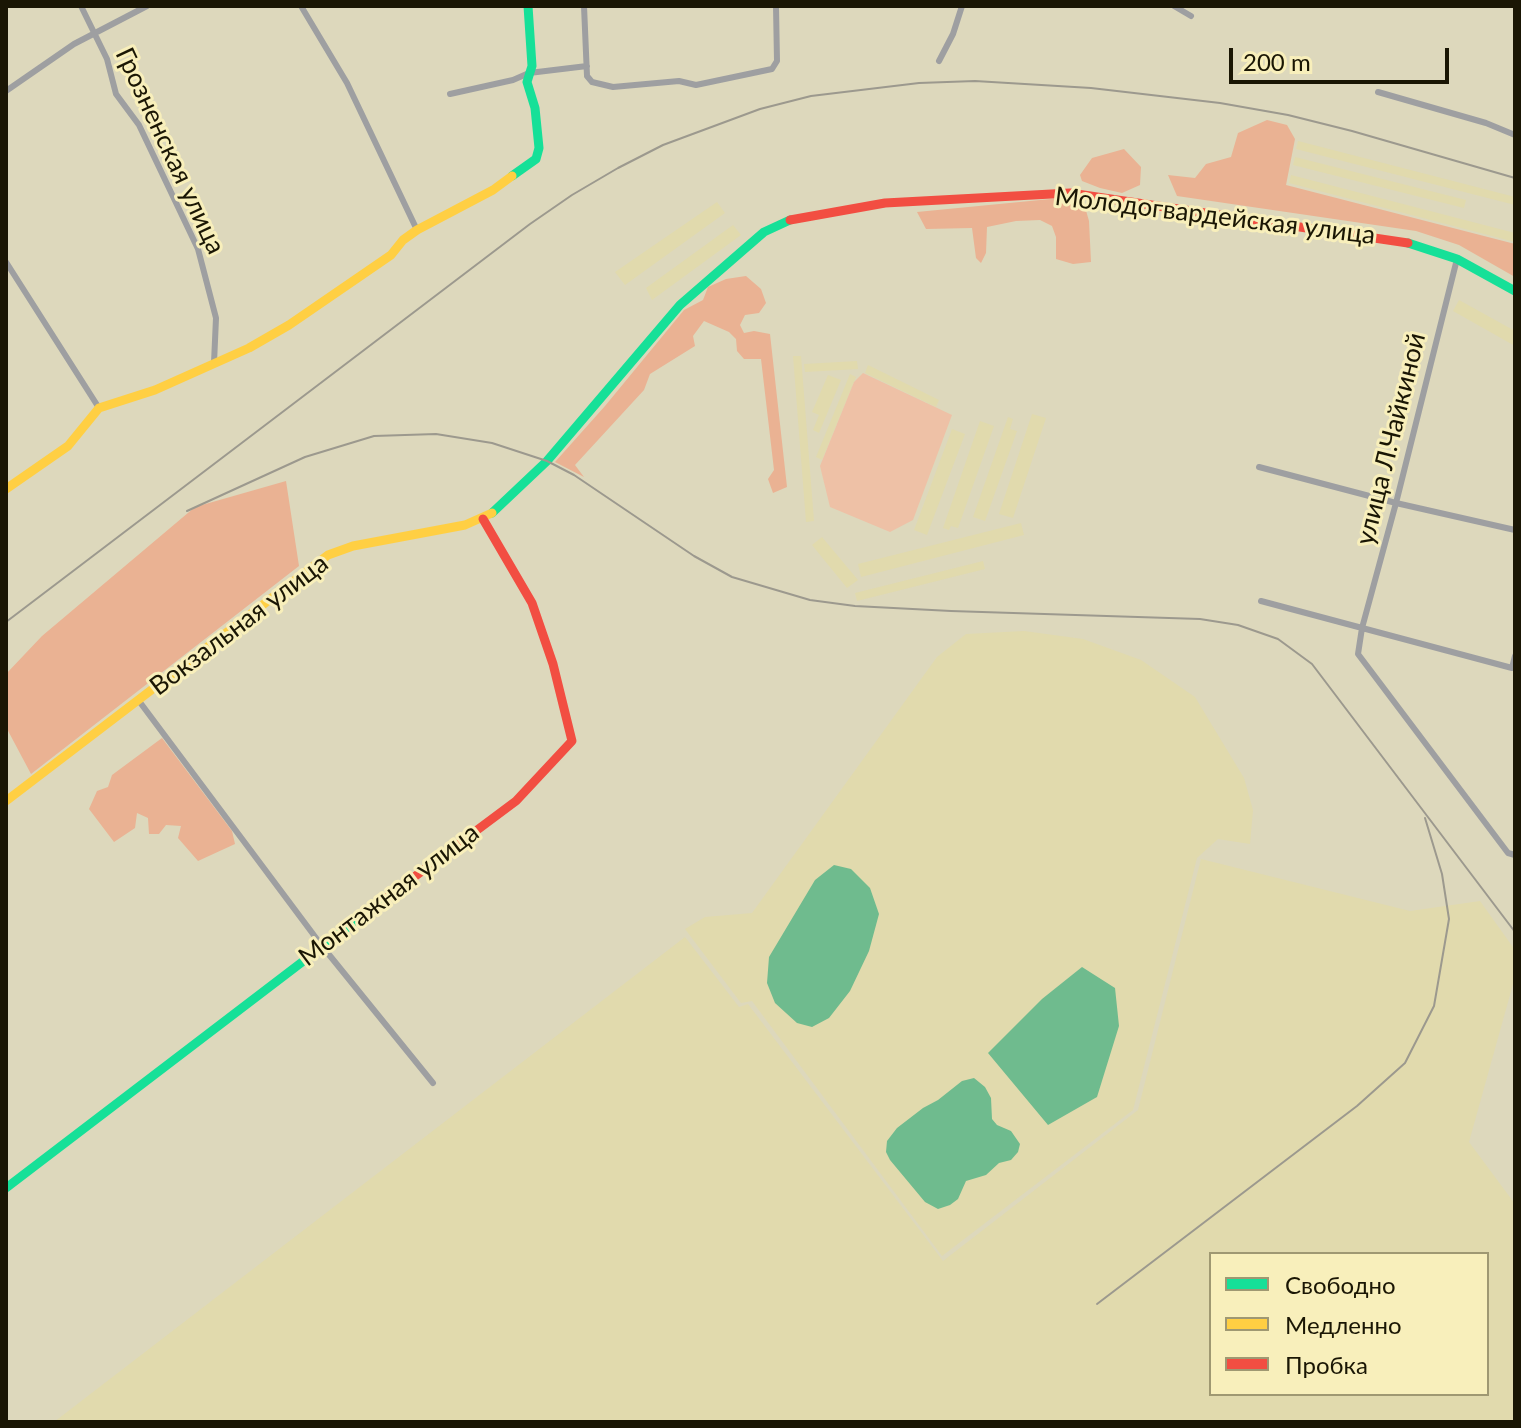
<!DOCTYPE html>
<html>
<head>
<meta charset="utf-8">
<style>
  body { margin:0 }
  #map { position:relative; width:1521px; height:1428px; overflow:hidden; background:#ddd8bc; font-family:Lato,sans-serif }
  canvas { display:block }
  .frame { position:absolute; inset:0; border:8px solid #1a1604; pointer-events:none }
  .legend { position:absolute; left:1209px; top:1252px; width:280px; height:144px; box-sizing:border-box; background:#f8efbb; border:2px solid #9f9872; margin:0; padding:10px 14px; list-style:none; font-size:24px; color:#1a1604 }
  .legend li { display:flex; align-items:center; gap:16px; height:40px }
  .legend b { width:40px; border:2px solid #9f9872 }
  .scale { position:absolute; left:1229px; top:48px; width:220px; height:36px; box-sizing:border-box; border:4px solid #1a1604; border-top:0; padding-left:10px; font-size:24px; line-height:28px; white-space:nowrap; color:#1a1604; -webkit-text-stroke:6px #f8efbb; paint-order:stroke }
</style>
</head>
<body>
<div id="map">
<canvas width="1521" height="1428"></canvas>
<div class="frame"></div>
<ul class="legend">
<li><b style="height:10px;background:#16e098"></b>Свободно</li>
<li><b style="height:10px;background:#ffcf43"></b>Медленно</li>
<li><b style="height:10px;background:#f24e42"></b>Пробка</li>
</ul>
<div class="scale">200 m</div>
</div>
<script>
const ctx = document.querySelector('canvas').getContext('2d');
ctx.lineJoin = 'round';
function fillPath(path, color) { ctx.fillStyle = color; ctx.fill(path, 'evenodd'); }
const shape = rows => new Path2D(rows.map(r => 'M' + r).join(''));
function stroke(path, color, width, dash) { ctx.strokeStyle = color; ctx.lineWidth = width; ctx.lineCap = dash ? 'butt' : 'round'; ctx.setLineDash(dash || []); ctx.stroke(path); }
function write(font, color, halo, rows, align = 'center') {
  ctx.font = font + ' Lato,sans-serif'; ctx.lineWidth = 6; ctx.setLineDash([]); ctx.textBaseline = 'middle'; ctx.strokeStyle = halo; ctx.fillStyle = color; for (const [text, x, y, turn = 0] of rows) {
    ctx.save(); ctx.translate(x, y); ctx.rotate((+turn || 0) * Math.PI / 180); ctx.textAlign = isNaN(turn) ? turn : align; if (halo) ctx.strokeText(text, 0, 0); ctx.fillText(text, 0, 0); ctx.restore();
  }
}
fillPath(shape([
  [1298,141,1515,197,1515,205,1296,149],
  [1295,157,1466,200,1464,208,1293,165],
  [1291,175,1515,233,1515,242,1289,183],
  [717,202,725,213,625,285,615,272],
  [733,225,741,235,652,300,646,288],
  [1459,300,1515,331,1515,346,1453,311],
  [793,356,801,356,814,521,806,522],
  [857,361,858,369,805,372,804,364],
  [868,365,939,400,936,407,865,373],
  [850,374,856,377,822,460,816,457],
  [828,375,841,380,819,433,813,430,819,415,812,412],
  [1032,414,1046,418,1013,518,999,514],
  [1008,417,1013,419,1010,429,1017,431,985,521,973,517],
  [980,421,994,426,958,528,951,526,949,530,943,528],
  [952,429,965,434,927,535,914,530],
  [1021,523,1024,535,861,577,858,564],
  [822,537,858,580,847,588,812,545],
  [983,561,985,569,857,601,855,593],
  [1024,631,1083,639,1141,660,1195,697,1244,778,1253,810,1250,844,1218,839,1197,858,1133,1110,942,1256,752,1001,741,1003,685,929,705,917,752,913,937,657,966,634],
  [1201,859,1410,911,1480,901,1515,950,1515,977,1469,1142,1515,1204,1515,1422,54,1422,685,937,739,1007,748,1004,943,1261,1138,1110],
  [1211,1254,1487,1254,1487,1394,1211,1394]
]), '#e1daad');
fillPath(shape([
  [863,373,952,415,913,520,890,532,830,507,820,466,854,382]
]), '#eec1a6');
fillPath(shape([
  [1267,120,1287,125,1295,139,1286,185,1515,244,1515,277,1459,245,1416,231,1177,196,1168,175,1195,178,1206,164,1231,157,1238,133],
  [1124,149,1141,167,1140,185,1122,193,1100,188,1082,181,1080,175,1092,158],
  [1071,197,1085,207,1089,221,1091,262,1073,264,1056,259,1056,237,1052,226,1040,220,1016,221,987,227,986,253,981,263,976,258,972,228,926,229,917,212],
  [746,276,761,289,766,303,759,313,745,315,740,325,744,333,754,331,770,334,787,487,773,493,768,479,774,470,761,359,744,359,737,351,736,339,729,332,704,321,693,336,695,346,650,374,644,390,575,465,584,477,555,462,605,406,684,310,703,300,708,287,726,279],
  [286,481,299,566,31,774,6,727,6,674,42,636,195,507],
  [162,738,232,831,235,844,198,861,178,838,181,826,166,825,159,834,149,834,148,818,137,813,135,828,114,842,89,809,97,791,108,787,112,775]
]), '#eab293');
fillPath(shape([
  [834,865,851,869,870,888,879,914,869,951,850,991,829,1018,812,1027,797,1023,775,1003,767,983,769,957,815,880],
  [1082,967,1115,988,1119,1026,1097,1097,1048,1125,988,1053,1042,999],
  [974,1078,985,1087,991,1098,992,1119,997,1125,1011,1131,1020,1144,1018,1152,1011,1160,999,1163,986,1175,966,1181,958,1199,950,1205,938,1209,925,1202,890,1160,886,1152,887,1141,897,1128,923,1108,938,1100,962,1081]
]), '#6fbb8e');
stroke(shape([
  [81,6,107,59,116,94,139,125,198,249,216,318,214,363],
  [301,6,347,83,417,230],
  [584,6,587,76,592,82,613,87,679,81,696,85,772,69,777,61,776,6],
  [1174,6,1191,16],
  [939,61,953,34,962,6],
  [6,91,74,44,147,6],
  [1378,92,1486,123,1515,135],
  [450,94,513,80,529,73,587,66],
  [1457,259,1396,503,1362,628,1358,654,1508,853,1515,855],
  [6,262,99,408],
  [1259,467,1396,503,1515,530],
  [1261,601,1512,668,1515,656],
  [139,701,322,946,433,1083]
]), '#9e9fa1', 6);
stroke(shape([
  [512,176,536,159,539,148,535,108,527,82,532,66,528,6],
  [1408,243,1457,259,1515,291],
  [492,513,547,461,680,305,764,232,790,220],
  [6,1188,386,898]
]), '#16e098', 9);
stroke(shape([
  [6,489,68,446,99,408,155,390,249,348,289,325,391,255,403,240,417,230,493,190,512,176],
  [6,801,328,555,353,546,465,525,492,513]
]), '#ffcf43', 9);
stroke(shape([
  [790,220,885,203,1070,193,1408,243],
  [386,898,516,801,572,741,553,664,532,603,483,519]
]), '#f24e42', 9);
stroke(shape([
  [187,511,305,457,374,436,436,434,492,443,547,461,574,475,694,556,732,577,810,600,855,606,951,611,1200,619,1238,625,1278,639,1312,664,1515,932],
  [6,622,530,224,572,195,618,168,663,145,760,109,811,96,919,83,975,81,1091,88,1220,103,1288,115,1352,131,1515,178],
  [1097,1304,1357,1106,1405,1063,1434,1006,1449,919,1442,874,1425,818]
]), '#9c998e', 2);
write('26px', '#1a1604', '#f8efbb', [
  ["Грозненская улица",170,151,65],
  ["Молодогвардейская улица",1215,216,7],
  ["улица Л.Чайкиной",1391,439,-76],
  ["Вокзальная улица",239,625,-37],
  ["Монтажная улица",389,895,-37]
]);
</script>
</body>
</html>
